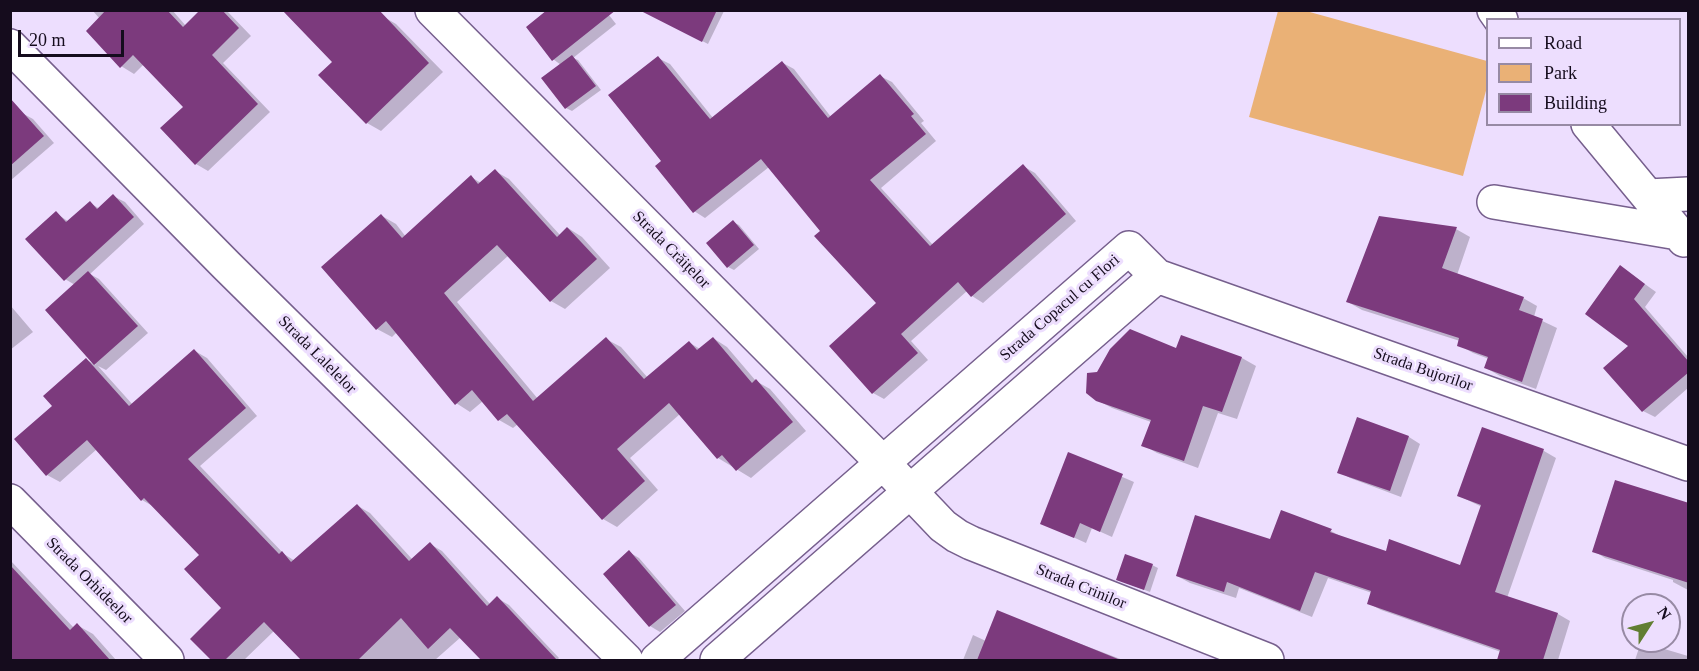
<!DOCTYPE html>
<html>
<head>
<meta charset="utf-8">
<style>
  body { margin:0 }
  #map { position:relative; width:1699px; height:671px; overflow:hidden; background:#eddefe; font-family:Georgia,serif }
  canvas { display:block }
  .frame { position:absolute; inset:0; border:12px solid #150c1d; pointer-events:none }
  .legend { position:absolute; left:1486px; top:18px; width:195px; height:108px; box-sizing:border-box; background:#eddefe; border:2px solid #978aa4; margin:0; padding:8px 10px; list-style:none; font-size:18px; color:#150c1d }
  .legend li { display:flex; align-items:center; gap:12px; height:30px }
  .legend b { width:30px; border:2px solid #978aa4 }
  .north { position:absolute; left:1621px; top:593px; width:60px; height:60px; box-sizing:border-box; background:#eddefe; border:2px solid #978aa4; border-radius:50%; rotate:54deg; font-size:16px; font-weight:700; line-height:24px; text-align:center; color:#150c1d }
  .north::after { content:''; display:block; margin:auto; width:21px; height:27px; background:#617e32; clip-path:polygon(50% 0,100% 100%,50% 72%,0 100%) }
  .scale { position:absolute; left:18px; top:30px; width:106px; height:27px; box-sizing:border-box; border:3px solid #150c1d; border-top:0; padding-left:8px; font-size:18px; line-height:21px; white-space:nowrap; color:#150c1d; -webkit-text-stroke:4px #eddefe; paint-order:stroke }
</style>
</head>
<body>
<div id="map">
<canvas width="1699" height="671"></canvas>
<div class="frame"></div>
<ul class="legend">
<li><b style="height:8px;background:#fff"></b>Road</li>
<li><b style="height:16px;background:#eab176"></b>Park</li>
<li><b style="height:16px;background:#7c3a7d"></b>Building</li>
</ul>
<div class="north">N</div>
<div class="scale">20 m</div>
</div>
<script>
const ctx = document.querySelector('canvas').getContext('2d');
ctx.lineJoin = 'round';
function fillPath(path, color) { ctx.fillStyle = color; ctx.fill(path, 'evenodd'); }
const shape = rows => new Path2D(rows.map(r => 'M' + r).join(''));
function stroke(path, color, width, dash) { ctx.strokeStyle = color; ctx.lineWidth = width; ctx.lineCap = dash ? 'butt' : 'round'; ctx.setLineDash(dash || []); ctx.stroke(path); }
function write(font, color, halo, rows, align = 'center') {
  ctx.font = font + ' Georgia,serif'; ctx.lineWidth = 6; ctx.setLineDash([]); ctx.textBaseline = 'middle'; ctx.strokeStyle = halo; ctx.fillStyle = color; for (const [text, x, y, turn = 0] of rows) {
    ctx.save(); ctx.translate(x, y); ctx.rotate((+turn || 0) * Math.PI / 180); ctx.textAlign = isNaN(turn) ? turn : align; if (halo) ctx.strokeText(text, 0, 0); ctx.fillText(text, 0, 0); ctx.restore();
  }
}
fillPath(shape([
  [1278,11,1306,11,1487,61,1487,87,1463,176,1249,117]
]), '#eab176');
fillPath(shape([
  [92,10,172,10,186,26,202,10,226,10,251,36,223,63,270,112,208,171,196,164,185,107,144,64,134,74,121,66,100,19],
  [605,10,616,24,573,58,578,60,601,90,572,111,566,108,561,65,553,59],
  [682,10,724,11,708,44,679,29],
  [384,17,396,24,443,72,381,131,367,123],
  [658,58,670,64,713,118,783,63,794,69,831,117,880,76,892,82,924,121,921,123,936,141,881,188,933,245,1023,166,1035,173,1076,221,983,303,972,296,967,291,911,341,928,360,884,399,873,393,878,303,822,231,769,167,705,218,694,211,663,161],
  [22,113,33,119,54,143,10,181,10,123],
  [495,171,509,179,560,235,568,228,582,237,610,268,565,309,551,301,509,255,457,302,538,399,606,339,621,347,648,378,690,343,700,349,713,338,727,347,756,381,770,389,806,431,751,478,718,458,680,414,630,458,658,490,617,527,603,519,518,424,513,428,499,420,483,401,470,412,456,403,397,332,392,337,377,329,324,267,382,216,396,224,406,237,471,177,481,183],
  [113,196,125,202,144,224,90,274,99,279,148,333,106,370,98,366,133,405,195,351,207,358,257,416,200,466,284,554,295,561,358,506,370,513,412,559,430,544,442,551,490,604,497,598,509,605,559,658,557,660,483,660,461,637,435,660,303,660,274,631,244,660,213,660,192,639,224,608,201,555,156,508,142,500,97,449,60,482,47,475,54,406,87,360,96,365,47,310,75,285,65,279,56,213,69,222,90,203,100,209],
  [733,222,739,225,759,249,734,270,728,267,708,243],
  [1456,229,1470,237,1457,275,1523,298,1537,306,1534,317,1557,328,1536,389,1500,376,1486,368,1489,359,1473,353,1459,345,1460,341,1362,310,1348,302],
  [1621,267,1656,292,1645,307,1688,357,1688,388,1655,417,1643,411],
  [10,305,33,332,10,350],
  [1182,337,1242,358,1256,366,1237,419,1218,413,1198,468,1157,453,1143,445,1151,422,1112,408,1097,400,1098,374,1177,350],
  [1358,419,1409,437,1420,444,1401,497,1350,478,1339,472],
  [1483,429,1544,451,1556,458,1507,598,1558,614,1570,621,1558,660,1501,660,1499,659,1501,652,1381,610,1368,603,1372,593,1328,578,1312,617,1239,588,1236,598,1190,583,1177,576,1271,541,1282,512,1331,531,1344,538,1386,552,1460,567,1482,507,1459,496],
  [1069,454,1134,482,1112,537,1092,528,1086,543,1042,523],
  [1688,505,1688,590,1673,582,1673,580,1605,558,1594,551],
  [629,552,639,558,685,611,660,632,650,626,605,574],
  [10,560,74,628,77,625,93,634,116,660,10,660],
  [1152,565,1158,568,1150,592,1118,580],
  [997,612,1123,660,963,660,973,635,986,641],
  [1641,642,1688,656,1688,660,1635,660]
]), '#0003');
fillPath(shape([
  [106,10,167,10,183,27,200,10,222,10,239,28,212,55,258,104,195,165,160,128,183,107,133,55,120,68,86,31],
  [282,10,379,10,429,63,366,124,318,75,332,62],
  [547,10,616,10,552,61,526,27],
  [639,10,717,10,702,42],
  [572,55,596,86,565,109,541,78],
  [658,56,710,119,782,61,828,118,880,74,914,114,911,116,926,134,870,180,930,246,1023,164,1066,214,971,297,958,282,901,334,918,353,872,394,829,346,876,303,814,236,820,231,761,159,693,213,655,166,661,161,608,95],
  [10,98,44,136,10,166],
  [495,169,557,237,567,227,597,259,550,302,497,245,444,293,533,401,606,337,644,379,689,341,697,350,713,337,752,383,756,379,793,422,736,471,722,455,717,459,669,403,617,449,645,481,602,520,507,414,498,421,472,390,455,405,386,321,376,330,321,267,381,214,402,238,471,175,478,184],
  [113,194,134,217,64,281,25,239,56,211,66,222,90,201,97,209],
  [1379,216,1457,227,1442,268,1524,297,1519,310,1543,319,1522,382,1484,368,1488,357,1457,346,1459,338,1346,302],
  [733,220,754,245,727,268,706,243],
  [1620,265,1645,284,1634,299,1689,362,1689,372,1642,412,1603,368,1628,346,1585,314],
  [88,271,138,326,94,365,45,310],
  [1130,329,1176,348,1181,335,1242,357,1222,412,1203,406,1184,461,1141,446,1151,420,1096,401,1086,393,1087,373,1097,372,1110,349],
  [194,349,246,408,188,459,279,554,282,551,291,562,357,504,409,561,430,542,487,606,497,596,557,660,481,660,450,628,428,649,401,618,358,660,301,660,264,622,225,660,211,660,190,639,221,608,184,569,199,555,144,498,141,501,87,440,46,476,14,439,52,406,43,396,86,358,129,406],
  [1357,417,1409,436,1390,491,1337,473],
  [1482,427,1544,449,1495,592,1558,613,1543,660,1497,660,1500,650,1367,604,1371,591,1315,572,1300,611,1227,582,1224,592,1176,576,1195,515,1270,539,1281,510,1332,529,1330,532,1386,551,1389,539,1460,565,1481,505,1457,496],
  [1068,452,1123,474,1100,532,1080,523,1074,538,1040,524],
  [1615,480,1689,503,1689,583,1592,552],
  [629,550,676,605,649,627,603,574],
  [1125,554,1153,564,1144,590,1116,580],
  [10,565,70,630,77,623,110,660,10,660],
  [997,610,1118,659,1118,660,977,660]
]), '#7c3a7d');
const minor = shape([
  [432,10,882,462,943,526,957,536,971,543,1267,660],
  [1494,10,1501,20],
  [10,46,226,265,626,660],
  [1588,124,1684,240],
  [1648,196,1688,194],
  [1494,202,1678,233],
  [10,501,167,660],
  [657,660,1129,248,1157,276,1688,464],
  [717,660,1157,276]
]);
stroke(minor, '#765f8d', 36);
stroke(minor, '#fff', 33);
write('16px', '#150c1d', '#eddefe', [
  ["Strada Crăițelor",671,250,45],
  ["Strada Copacul cu Flori",1060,308,-41],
  ["Strada Lalelelor",317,355,45],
  ["Strada Bujorilor",1423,370,19],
  ["Strada Orhideelor",89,581,45],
  ["Strada Crinilor",1081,587,22]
]);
</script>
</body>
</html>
